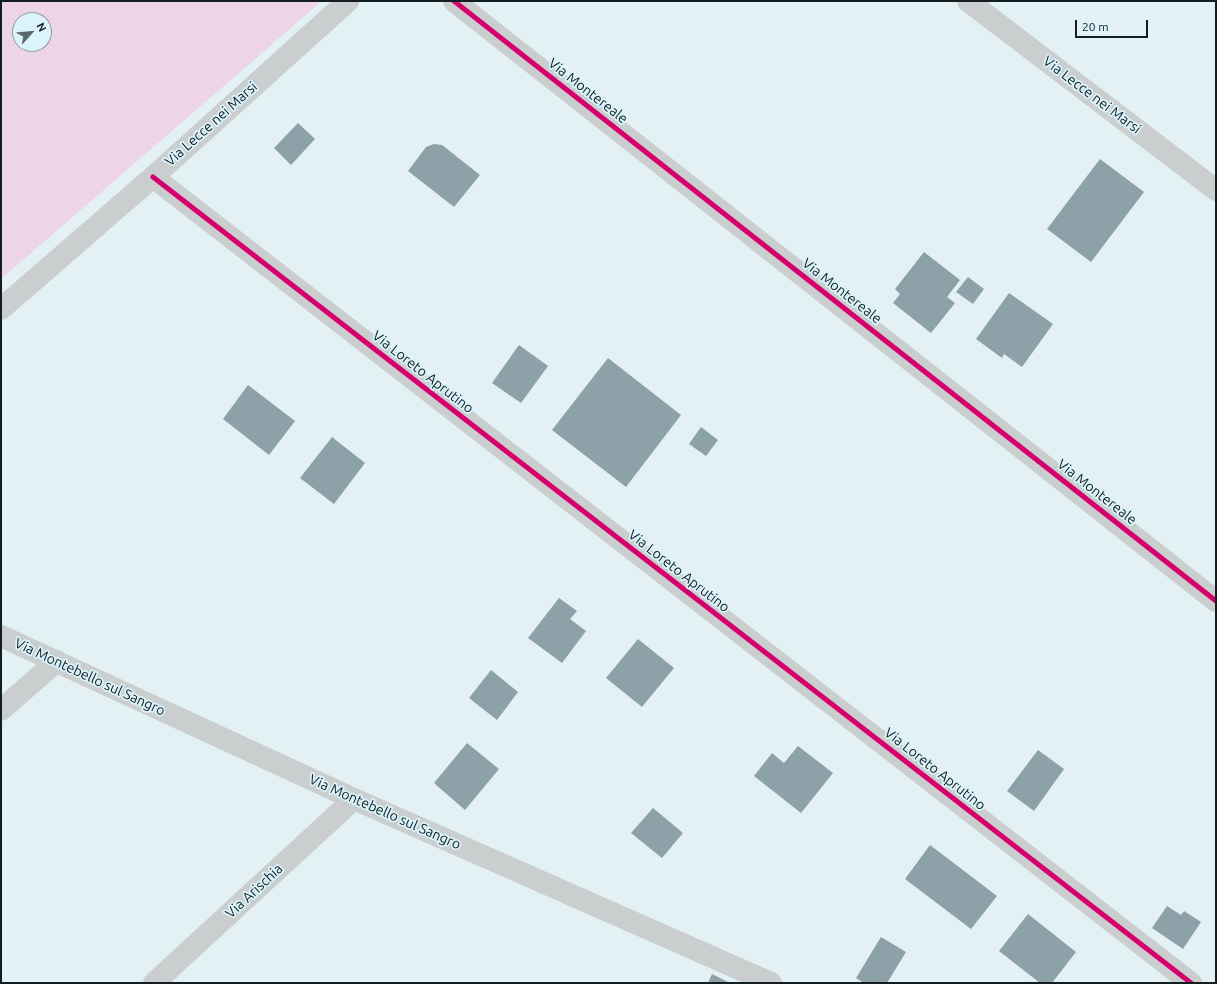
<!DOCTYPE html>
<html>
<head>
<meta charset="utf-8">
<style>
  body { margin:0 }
  #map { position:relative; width:1217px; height:984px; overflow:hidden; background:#e3f0f4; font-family:Ubuntu,sans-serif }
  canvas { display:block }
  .frame { position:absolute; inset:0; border:2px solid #121e22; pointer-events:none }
  .north { position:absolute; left:12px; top:12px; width:40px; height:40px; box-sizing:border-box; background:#dbf4fc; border:1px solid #8b9ea5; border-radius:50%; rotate:63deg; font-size:11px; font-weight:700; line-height:16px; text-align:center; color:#121e22 }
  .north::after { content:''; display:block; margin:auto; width:14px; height:18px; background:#5b686c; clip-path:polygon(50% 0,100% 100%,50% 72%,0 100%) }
  .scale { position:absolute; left:1075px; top:20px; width:73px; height:18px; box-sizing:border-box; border:2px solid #121e22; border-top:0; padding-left:5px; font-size:12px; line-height:14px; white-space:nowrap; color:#121e22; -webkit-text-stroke:3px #dbf4fc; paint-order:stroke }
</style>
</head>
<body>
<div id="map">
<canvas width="1217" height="984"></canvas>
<div class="frame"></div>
<div class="north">N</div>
<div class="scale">20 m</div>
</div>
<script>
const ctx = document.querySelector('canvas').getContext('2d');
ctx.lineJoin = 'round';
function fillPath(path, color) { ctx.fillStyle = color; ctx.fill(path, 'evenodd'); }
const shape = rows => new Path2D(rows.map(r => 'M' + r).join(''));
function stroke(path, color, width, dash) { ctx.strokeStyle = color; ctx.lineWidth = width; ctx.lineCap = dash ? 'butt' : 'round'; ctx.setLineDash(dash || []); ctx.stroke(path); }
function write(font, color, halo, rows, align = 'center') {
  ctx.font = font + ' Ubuntu,sans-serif'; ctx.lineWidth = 3.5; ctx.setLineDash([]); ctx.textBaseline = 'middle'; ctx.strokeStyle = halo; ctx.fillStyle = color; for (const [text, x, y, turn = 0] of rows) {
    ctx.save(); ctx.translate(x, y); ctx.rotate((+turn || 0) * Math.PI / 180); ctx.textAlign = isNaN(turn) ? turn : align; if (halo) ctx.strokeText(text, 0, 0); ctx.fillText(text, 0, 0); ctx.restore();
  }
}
fillPath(shape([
  [1,1,322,1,1,279],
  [20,20,44,20,44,44,20,44]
]), '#edd4e8');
fillPath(shape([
  [298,123,315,139,291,165,274,148],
  [434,144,442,145,480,175,454,207,408,171,426,147],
  [1100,159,1144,192,1091,262,1047,229],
  [924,252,960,280,947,297,955,303,931,333,893,303,900,294,895,289],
  [968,277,984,289,973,304,956,292],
  [1009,293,1053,324,1022,367,1004,354,1002,358,976,339],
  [519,345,548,366,521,403,492,383],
  [608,358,681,415,626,487,552,430],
  [248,385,295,421,269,455,223,419],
  [701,427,718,440,706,456,689,444],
  [332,437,365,463,334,504,300,478],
  [559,598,577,611,570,619,586,631,562,663,528,638],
  [638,639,674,668,642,707,606,678],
  [491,670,518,692,497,720,469,698],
  [467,743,499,769,465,810,434,783],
  [798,746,833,773,801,813,754,776,772,753,784,763],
  [1038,750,1064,769,1034,811,1007,791],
  [653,808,683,833,662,858,631,833],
  [930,845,997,896,971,929,905,879],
  [1167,906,1181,915,1184,911,1201,922,1183,949,1152,928],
  [1028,914,1076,952,1052,983,1040,983,999,951],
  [881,937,906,952,887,983,864,983,856,978],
  [712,974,730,983,708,983]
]), '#8ca2a8');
stroke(shape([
  [454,1,1216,601],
  [968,1,1216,190],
  [153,177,1191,983],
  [1,309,153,177,348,1],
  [1,636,354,799,771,983],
  [1,710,57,661],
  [154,983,354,799]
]), '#cacecf', 22);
stroke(shape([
  [454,1,1216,601],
  [153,177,1191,983]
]), '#d6006c', 5);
write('14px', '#121e22', '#dbf4fc', [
  ["Via Montereale",588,91,38],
  ["Via Lecce nei Marsi",1092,95,37],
  ["Via Lecce nei Marsi",211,124,-42],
  ["Via Montereale",842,291,38],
  ["Via Loreto Aprutino",423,372,38],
  ["Via Montereale",1097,492,38],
  ["Via Loreto Aprutino",679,571,38],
  ["Via Montebello sul Sangro",90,677,25],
  ["Via Loreto Aprutino",935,769,38],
  ["Via Montebello sul Sangro",385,812,24],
  ["Via Arischia",254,891,-43]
]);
</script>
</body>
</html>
